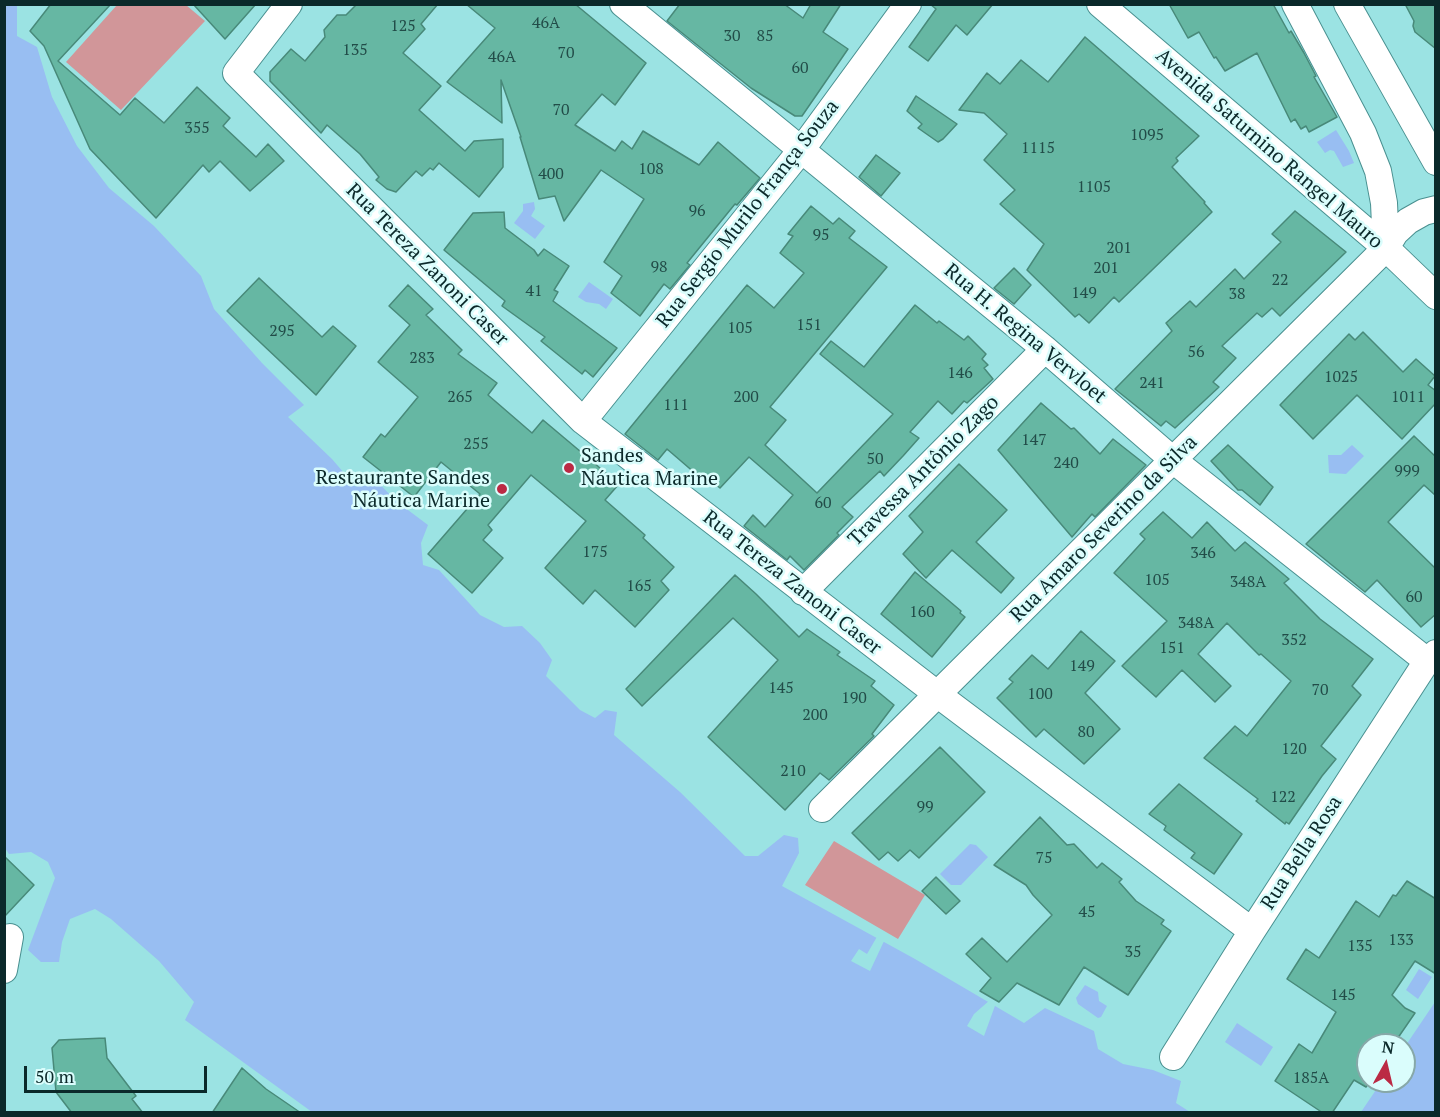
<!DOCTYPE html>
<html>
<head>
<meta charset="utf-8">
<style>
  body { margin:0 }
  #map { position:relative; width:1440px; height:1117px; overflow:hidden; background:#9be3e3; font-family:"PT Serif",serif }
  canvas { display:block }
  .frame { position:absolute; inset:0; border:6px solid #0b292a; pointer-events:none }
  .north { position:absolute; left:1356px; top:1033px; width:60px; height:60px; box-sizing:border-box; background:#dafdfc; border:2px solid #87a8a8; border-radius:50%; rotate:8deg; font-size:16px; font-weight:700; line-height:24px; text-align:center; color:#0b292a }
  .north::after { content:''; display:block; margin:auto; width:21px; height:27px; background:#bb2a44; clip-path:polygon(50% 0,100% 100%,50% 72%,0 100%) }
  .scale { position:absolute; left:24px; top:1066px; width:183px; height:27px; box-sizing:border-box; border:3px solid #0b292a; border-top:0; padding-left:8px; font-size:18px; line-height:21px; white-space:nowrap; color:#0b292a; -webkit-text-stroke:4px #dafdfc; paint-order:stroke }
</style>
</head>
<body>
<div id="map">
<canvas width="1440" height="1117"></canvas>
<div class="frame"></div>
<div class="north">N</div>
<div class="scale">50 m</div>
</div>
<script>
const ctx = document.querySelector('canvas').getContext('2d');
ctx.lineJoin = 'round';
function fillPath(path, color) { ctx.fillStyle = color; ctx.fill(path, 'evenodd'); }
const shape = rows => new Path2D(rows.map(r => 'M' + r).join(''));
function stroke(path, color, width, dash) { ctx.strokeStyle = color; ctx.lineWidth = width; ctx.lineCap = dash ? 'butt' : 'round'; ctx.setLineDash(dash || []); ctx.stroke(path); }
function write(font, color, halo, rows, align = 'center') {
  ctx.font = font + ' "PT Serif",serif'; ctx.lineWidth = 5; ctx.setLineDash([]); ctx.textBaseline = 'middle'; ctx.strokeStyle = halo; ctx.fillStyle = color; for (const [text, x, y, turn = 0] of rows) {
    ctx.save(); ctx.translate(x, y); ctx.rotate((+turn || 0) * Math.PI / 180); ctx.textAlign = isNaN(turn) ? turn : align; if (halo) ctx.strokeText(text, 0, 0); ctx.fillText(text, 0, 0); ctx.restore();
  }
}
fillPath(shape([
  [117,5,186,5,205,21,121,110,66,62],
  [834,841,925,895,898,939,805,885]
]), '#d19699');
fillPath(shape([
  [4,5,17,5,17,36,37,47,52,97,77,146,109,188,154,226,201,276,214,309,262,363,304,405,288,417,332,459,356,487,369,473,396,501,428,525,421,543,423,565,439,570,480,615,504,627,522,626,540,643,552,660,546,676,580,710,595,718,605,710,617,712,614,735,680,792,745,856,758,856,784,835,798,838,799,853,782,886,915,959,1024,1023,1045,1008,1094,1031,1098,1049,1123,1064,1153,1070,1181,1081,1176,1103,1190,1112,312,1112,185,1020,194,1002,159,961,111,919,95,909,70,919,62,942,59,962,41,962,28,950,55,878,48,862,31,852,9,854,5,848],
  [1336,130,1349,151,1354,163,1343,167,1334,151,1330,150,1325,153,1317,142],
  [534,202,535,209,531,216,545,226,535,239,514,223,523,211,523,204],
  [589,282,613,299,606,309,599,304,586,302,578,297],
  [1352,445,1364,456,1346,474,1329,473,1328,455,1341,455],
  [970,844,976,845,988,857,961,885,951,885,940,874],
  [1419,969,1432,977,1418,999,1406,990],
  [1085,985,1098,992,1099,1001,1107,1006,1101,1017,1098,1018,1078,1004,1076,998],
  [1435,1002,1435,1112,1361,1112,1382,1081,1404,1081,1404,1048],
  [1237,1023,1273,1047,1261,1066,1225,1042]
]), '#98bef2');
fillPath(shape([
  [878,935,885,939,870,971,851,961,859,949,867,954],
  [990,1000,996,1003,984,1036,967,1026,974,1014]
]), '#9be3e3');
const building = shape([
  [51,4,111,4,58,61,120,115,135,98,164,123,197,87,230,118,223,126,256,157,268,144,284,161,250,191,220,161,209,172,203,165,156,218,90,149,44,46,30,31,51,4],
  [193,4,256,4,225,39,193,4],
  [357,4,438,4,421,24,425,29,403,53,441,86,419,110,465,151,474,141,503,139,503,167,479,197,439,163,433,170,430,168,422,176,416,171,396,192,387,189,376,180,379,177,360,154,327,125,321,133,270,81,270,72,291,49,305,61,325,37,324,30,337,15,346,15,357,4],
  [466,4,575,4,646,63,615,105,602,94,575,125,615,151,622,141,632,149,643,131,699,165,718,142,760,178,737,205,735,204,687,263,690,265,670,289,664,284,640,316,611,293,622,276,604,262,644,199,601,170,564,221,555,196,539,199,520,137,521,137,501,80,502,123,447,82,495,28,466,4],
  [680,4,784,4,803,18,811,4,841,4,823,32,848,49,802,116,795,116,751,88,667,21,680,4],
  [930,4,993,4,967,35,956,25,928,61,909,47,936,9,930,4],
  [1169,4,1273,4,1289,33,1291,31,1304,53,1316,76,1314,77,1337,117,1309,132,1306,126,1301,129,1295,119,1291,122,1257,53,1225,71,1216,57,1214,58,1199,32,1188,38,1169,4],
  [1405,4,1436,4,1436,49,1415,32,1413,26,1414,21,1405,4],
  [1085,37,1199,136,1176,158,1178,161,1172,167,1205,202,1204,203,1212,212,1119,302,1114,297,1089,323,1079,314,1075,317,1027,270,1044,244,1000,204,1015,190,984,160,1007,134,984,113,959,110,987,73,1000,84,1021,60,1048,82,1085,37],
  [916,96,957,124,943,139,938,142,918,128,922,124,907,111,916,96],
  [876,155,900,173,881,196,859,177,876,155],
  [811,206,833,224,839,218,855,231,849,238,887,267,770,407,786,420,765,445,817,493,893,414,820,354,831,341,864,367,915,305,937,323,939,321,964,340,968,336,986,354,982,359,988,365,984,368,993,379,967,403,964,401,952,414,938,401,910,432,919,438,903,456,884,476,880,471,842,507,853,517,837,533,839,535,804,570,790,556,787,560,744,526,753,515,765,527,793,495,749,457,720,488,706,477,703,480,667,449,658,460,625,434,747,285,774,308,804,273,780,253,793,236,788,234,811,206],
  [1295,211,1346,252,1280,316,1272,308,1262,317,1257,313,1222,346,1236,358,1213,382,1219,387,1175,428,1166,421,1161,426,1115,389,1172,331,1166,323,1190,301,1196,307,1235,269,1244,279,1281,242,1272,234,1295,211],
  [504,212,505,228,534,250,538,256,544,249,569,266,554,290,558,292,553,301,617,348,593,377,585,370,582,374,541,341,545,337,502,306,505,301,444,250,473,213,504,212],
  [1014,268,1031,285,1014,304,994,288,1014,268],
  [259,278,322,337,333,326,356,346,316,395,227,311,259,278],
  [408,285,433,309,426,315,462,350,458,354,497,383,488,395,532,433,543,420,619,484,605,500,645,535,643,538,674,567,661,581,669,590,635,627,595,590,583,604,545,568,586,521,531,475,488,525,492,530,483,540,503,558,472,593,428,554,480,494,441,462,414,497,363,457,381,434,385,437,418,397,378,362,410,325,389,306,408,285],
  [1363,332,1403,372,1416,359,1435,376,1428,385,1436,391,1436,403,1402,439,1357,395,1313,439,1280,405,1349,334,1355,340,1363,332],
  [1041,403,1071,429,1074,428,1100,454,1113,439,1146,465,1095,517,1092,514,1072,537,998,450,1041,403],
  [1414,436,1436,457,1436,496,1424,485,1388,522,1436,569,1436,614,1421,627,1377,580,1365,592,1306,544,1414,436],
  [1228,445,1273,487,1260,505,1242,490,1238,490,1211,461,1228,445],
  [959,464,1007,510,976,542,1014,578,1001,593,952,550,926,578,903,554,923,532,909,516,959,464],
  [1163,512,1192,538,1207,522,1235,551,1245,542,1289,579,1284,583,1320,619,1373,659,1352,686,1361,695,1321,746,1336,759,1322,776,1289,824,1286,822,1285,824,1256,801,1258,799,1204,758,1235,726,1247,736,1291,681,1261,654,1259,655,1227,623,1198,654,1231,686,1215,702,1182,670,1156,697,1122,666,1167,621,1114,573,1145,539,1140,534,1163,512],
  [915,572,961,611,960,613,965,617,932,657,881,614,915,572],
  [735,575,756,594,799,637,807,629,840,652,837,655,875,681,871,686,894,705,872,734,874,736,829,780,820,773,785,810,708,737,778,660,733,618,642,706,626,689,735,575],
  [1081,631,1115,661,1085,693,1120,729,1084,764,1044,729,1036,737,997,698,1013,682,1009,679,1032,655,1048,669,1081,631],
  [940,747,985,792,919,858,910,850,898,861,888,852,879,860,852,833,940,747],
  [1179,784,1242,834,1214,874,1191,858,1195,853,1164,830,1166,826,1149,814,1179,784],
  [1040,817,1067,845,1074,844,1097,868,1102,863,1122,879,1119,882,1136,901,1164,920,1161,924,1171,931,1128,995,1084,967,1059,1005,1017,983,999,1002,980,991,991,978,966,954,982,938,1007,962,1052,915,1033,895,1026,885,994,865,1040,817],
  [4,856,34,885,4,917,4,856],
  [936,877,960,901,946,914,922,891,936,877],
  [1407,881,1436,899,1436,974,1415,961,1392,995,1405,1008,1415,1013,1393,1045,1368,1045,1368,1081,1370,1081,1366,1087,1354,1080,1332,1113,1323,1113,1275,1081,1299,1044,1312,1053,1336,1012,1287,979,1306,949,1319,958,1356,901,1379,917,1393,895,1396,896,1407,881],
  [105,1038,107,1058,136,1096,132,1099,143,1113,72,1113,56,1092,52,1048,59,1040,105,1038],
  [242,1068,266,1089,301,1113,212,1113,242,1068]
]);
fillPath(building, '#66b7a3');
stroke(building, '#488979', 1.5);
const minor = shape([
  [289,4,236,73,583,421,937,694,1252,931],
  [623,4,1045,349,1173,460,1427,661],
  [1100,4,1386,248,1436,296],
  [1295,4,1363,133,1378,171,1384,203,1386,248],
  [1347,4,1436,162],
  [583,421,802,149,908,4],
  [803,592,1045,349],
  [822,809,1386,248,1395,233,1408,221,1424,212,1436,209],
  [4,970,10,937],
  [1173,1057,1252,931,1427,661,1436,653]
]);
stroke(minor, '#499090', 28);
stroke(minor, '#fff', 26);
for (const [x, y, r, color] of [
  [569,468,6,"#bb2a44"],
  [502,489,6,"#bb2a44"]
]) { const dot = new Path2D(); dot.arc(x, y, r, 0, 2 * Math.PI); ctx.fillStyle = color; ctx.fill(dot); stroke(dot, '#dafdfc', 2); }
write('16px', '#224c48', null, [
  ["46A",546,23],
  ["125",403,26],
  ["30",732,36],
  ["85",765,36],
  ["135",355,50],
  ["70",566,53],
  ["46A",502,57],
  ["60",800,68],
  ["70",561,110],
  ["355",197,128],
  ["1095",1147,135],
  ["1115",1038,148],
  ["108",651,169],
  ["400",551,174],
  ["1105",1094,187],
  ["96",697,211],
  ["95",821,235],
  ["201",1119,248],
  ["98",659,267],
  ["201",1106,268],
  ["22",1280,280],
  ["41",534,291],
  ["149",1084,293],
  ["38",1237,294],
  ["151",809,325],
  ["105",740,328],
  ["295",282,331],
  ["56",1196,352],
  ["283",422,358],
  ["146",960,373],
  ["1025",1341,377],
  ["241",1152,383],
  ["265",460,397],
  ["200",746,397],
  ["1011",1408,397],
  ["111",676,405],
  ["147",1034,440],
  ["255",476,444],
  ["50",875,459],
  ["240",1066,463],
  ["999",1407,471],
  ["60",823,503],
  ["175",595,552],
  ["346",1203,553],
  ["105",1157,580],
  ["348A",1248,582],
  ["165",639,586],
  ["60",1414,597],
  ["160",922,612],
  ["348A",1196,623],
  ["352",1294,640],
  ["151",1172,648],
  ["149",1082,666],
  ["145",781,688],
  ["70",1320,690],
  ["100",1040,694],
  ["190",854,698],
  ["200",815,715],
  ["80",1086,732],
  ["120",1294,749],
  ["210",793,771],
  ["122",1283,797],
  ["99",925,807],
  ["75",1044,858],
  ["45",1087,912],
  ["133",1401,940],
  ["135",1360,946],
  ["35",1133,952],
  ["145",1343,995],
  ["185A",1311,1078]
]);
write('20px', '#0b292a', '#dafdfc', [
  ["Avenida Saturnino Rangel Mauro",1269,149,41],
  ["Rua Sergio Murilo França Souza",748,214,-52],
  ["Rua Tereza Zanoni Caser",427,265,45],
  ["Rua H. Regina Vervloet",1025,334,40],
  ["Travessa Antônio Zago",924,471,-45],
  ["Rua Amaro Severino da Silva",1104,529,-45],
  ["Rua Tereza Zanoni Caser",792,583,38],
  ["Rua Bella Rosa",1302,853,-57]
]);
write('20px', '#0b292a', '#dafdfc', [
  ["Sandes",581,456],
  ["Náutica Marine",581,479],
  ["Restaurante Sandes",490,478,"right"],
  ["Náutica Marine",490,501,"right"]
], 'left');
</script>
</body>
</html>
